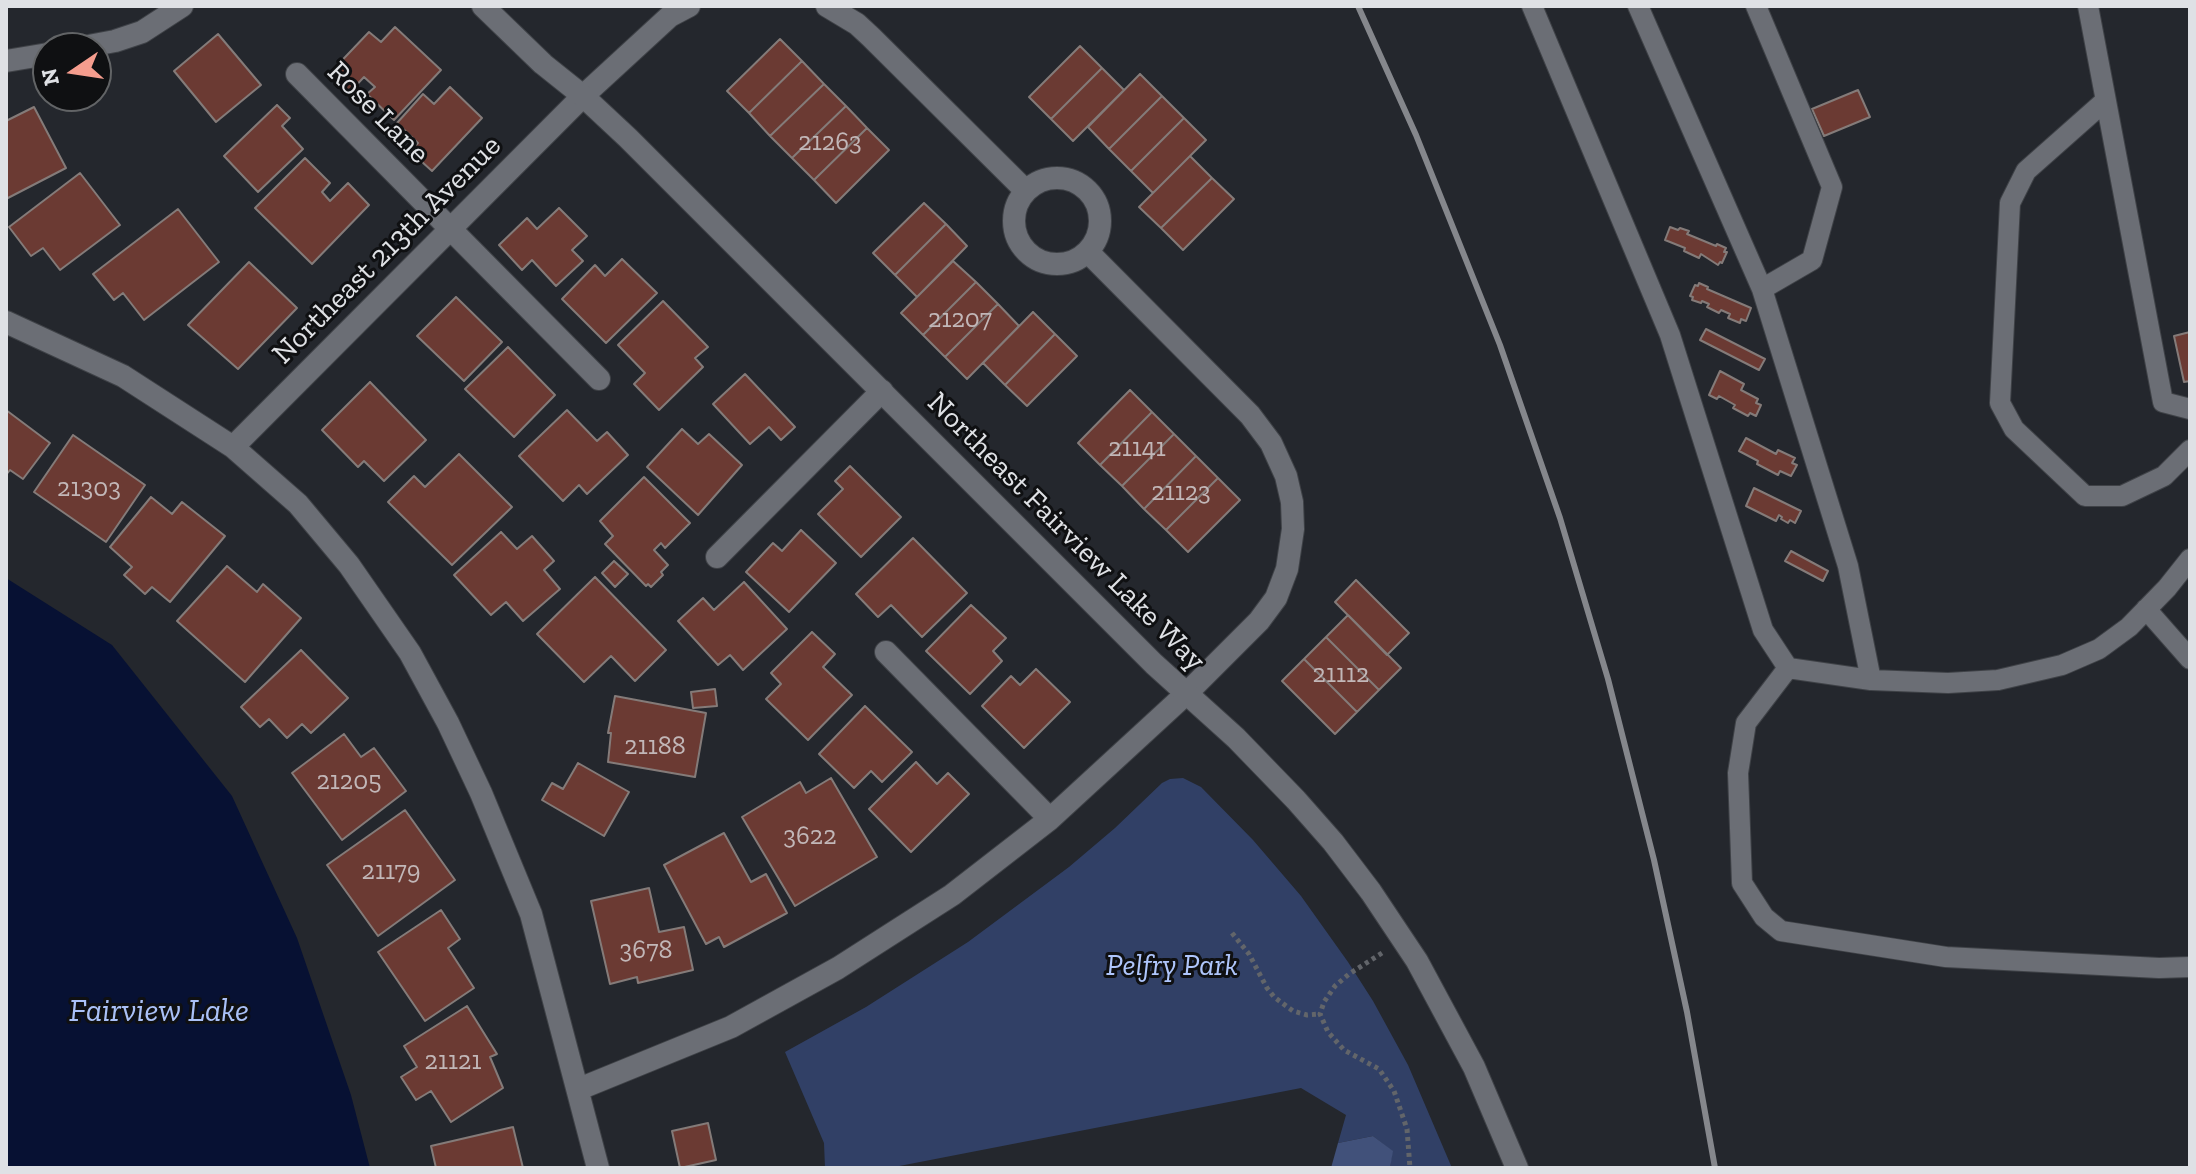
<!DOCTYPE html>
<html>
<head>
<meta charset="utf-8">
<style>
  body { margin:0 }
  #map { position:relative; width:2196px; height:1174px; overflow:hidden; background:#24272d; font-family:"Zilla Slab",serif }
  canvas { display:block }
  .frame { position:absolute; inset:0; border:8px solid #dfe1e5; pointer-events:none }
  .north { position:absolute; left:32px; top:32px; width:80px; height:80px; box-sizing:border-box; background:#0f1012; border:2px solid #626466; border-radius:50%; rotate:257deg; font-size:22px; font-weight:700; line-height:32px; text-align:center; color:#dfe1e5 }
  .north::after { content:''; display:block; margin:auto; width:28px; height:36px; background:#f59d8e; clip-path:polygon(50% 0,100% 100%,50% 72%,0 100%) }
</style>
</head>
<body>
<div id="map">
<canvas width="2196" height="1174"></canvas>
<div class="frame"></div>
<div class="north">N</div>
</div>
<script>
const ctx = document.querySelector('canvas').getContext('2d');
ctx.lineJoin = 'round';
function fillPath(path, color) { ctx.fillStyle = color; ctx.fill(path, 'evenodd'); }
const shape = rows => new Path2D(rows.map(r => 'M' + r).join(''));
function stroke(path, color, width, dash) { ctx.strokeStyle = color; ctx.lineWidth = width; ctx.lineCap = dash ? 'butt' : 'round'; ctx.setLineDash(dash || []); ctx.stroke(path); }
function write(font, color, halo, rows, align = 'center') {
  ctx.font = font + ' "Zilla Slab",serif'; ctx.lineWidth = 6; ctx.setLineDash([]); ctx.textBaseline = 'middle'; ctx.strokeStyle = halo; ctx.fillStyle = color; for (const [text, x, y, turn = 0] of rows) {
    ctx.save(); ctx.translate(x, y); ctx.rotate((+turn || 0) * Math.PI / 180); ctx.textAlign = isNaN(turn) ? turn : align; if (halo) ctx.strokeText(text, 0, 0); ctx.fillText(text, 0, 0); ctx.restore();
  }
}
fillPath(shape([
  [1183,778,1201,787,1253,840,1301,896,1348,962,1373,1001,1408,1065,1452,1168,1390,1168,1392,1151,1373,1136,1338,1143,1346,1115,1301,1088,889,1168,825,1168,824,1143,785,1052,866,1007,968,942,1069,867,1115,828,1162,783,1170,779]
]), '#314066');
fillPath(shape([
  [1373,1136,1393,1151,1390,1168,1331,1168,1338,1143]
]), '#41517a');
fillPath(shape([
  [6,578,112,645,232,796,297,938,351,1095,370,1168,6,1168]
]), '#071133');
const building = shape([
  [395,27,441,70,394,120,367,94,375,87,364,77,349,93,329,74,369,32,381,42,395,27],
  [218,34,261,85,216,122,174,71,218,34],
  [780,39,802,61,749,113,727,91,780,39],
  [1080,46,1102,68,1051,119,1029,97,1080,46],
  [802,61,824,84,770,136,749,113,802,61],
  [1102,68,1124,90,1073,141,1051,119,1102,68],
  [1140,74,1162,96,1109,149,1088,127,1140,74],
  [824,84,846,106,792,158,770,136,824,84],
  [450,87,482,118,432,171,410,151,418,143,397,123,423,94,434,104,450,87],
  [1858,90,1870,117,1824,136,1812,109,1858,90],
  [1162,96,1184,118,1131,171,1109,149,1162,96],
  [277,105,290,118,282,126,303,149,258,192,224,156,277,105],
  [846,106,867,128,814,180,792,158,846,106],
  [34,107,66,168,6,199,6,121,34,107],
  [1184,118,1206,140,1153,193,1131,171,1184,118],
  [867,128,889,150,836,203,814,180,867,128],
  [1190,156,1212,178,1161,228,1139,207,1190,156],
  [305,158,330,183,322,192,330,201,348,183,369,205,312,264,255,208,305,158],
  [80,173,120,225,60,270,43,248,31,256,9,227,80,173],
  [1212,178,1234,199,1183,250,1161,228,1212,178],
  [924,203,946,224,895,275,873,253,924,203],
  [559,208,587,236,572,250,583,261,556,286,532,260,522,270,499,245,527,218,537,229,559,208],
  [178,209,219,262,144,320,123,293,114,300,93,274,178,209],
  [946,224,967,246,917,297,895,275,946,224],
  [1670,227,1678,230,1680,228,1689,231,1687,234,1716,246,1717,244,1726,248,1724,252,1727,252,1722,263,1720,262,1718,265,1701,254,1699,258,1684,251,1685,248,1665,240,1670,227],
  [622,259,657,293,606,343,562,299,595,265,605,276,622,259],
  [953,261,976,282,923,335,901,313,953,261],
  [249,262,297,308,238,369,188,325,249,262],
  [976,282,998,304,945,357,923,335,976,282],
  [1699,283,1708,287,1707,289,1751,308,1746,321,1741,319,1740,323,1728,318,1730,314,1721,310,1719,313,1707,307,1709,304,1702,301,1701,303,1692,300,1693,297,1690,296,1695,285,1698,286,1699,283],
  [456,297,502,342,464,381,417,336,456,297],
  [663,301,708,347,695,358,703,367,659,410,634,384,645,373,618,345,663,301],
  [998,304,1019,326,967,379,945,357,998,304],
  [1033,312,1055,334,1005,385,983,363,1033,312],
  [1706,329,1765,359,1759,370,1700,340,1706,329],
  [2190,332,2190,381,2184,382,2174,336,2190,332],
  [1055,334,1077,356,1027,406,1005,385,1055,334],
  [508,347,555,395,514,437,465,389,508,347],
  [1720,371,1744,384,1741,390,1758,399,1756,403,1761,405,1756,416,1750,413,1748,416,1733,408,1735,405,1719,396,1717,399,1709,395,1720,371],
  [745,374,795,427,781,440,769,427,750,444,713,404,745,374],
  [370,382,426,440,384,481,364,461,358,467,322,430,370,382],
  [1130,390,1152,412,1100,465,1078,443,1130,390],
  [6,410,50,443,23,479,10,470,6,475,6,410],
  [567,410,597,441,607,432,628,455,587,494,579,485,563,501,519,456,567,410],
  [1152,412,1174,434,1122,486,1100,465,1152,412],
  [682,429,698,444,709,434,742,465,698,515,647,467,682,429],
  [1174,434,1196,456,1144,509,1122,486,1174,434],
  [73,435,145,485,106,542,34,492,73,435],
  [1746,438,1776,454,1778,450,1795,458,1792,463,1797,465,1791,476,1780,471,1778,475,1757,464,1758,461,1739,451,1746,438],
  [459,454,512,507,452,565,388,502,414,476,425,487,459,454],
  [1196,456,1218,478,1166,530,1144,509,1196,456],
  [850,466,901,517,861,557,818,514,843,489,835,481,850,466],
  [644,477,690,523,665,548,661,543,654,550,668,565,661,572,663,575,651,587,648,584,646,586,605,544,613,536,600,521,644,477],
  [1218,478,1240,500,1188,552,1166,530,1218,478],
  [1754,488,1801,511,1795,523,1790,520,1788,523,1781,519,1782,517,1779,515,1776,521,1746,506,1754,488],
  [151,497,172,514,182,502,225,536,170,602,152,587,145,594,124,575,132,567,110,547,151,497],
  [801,530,836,563,789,612,746,572,773,543,782,551,801,530],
  [501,532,517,549,532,536,554,561,544,570,560,589,523,621,506,602,491,615,454,575,501,532],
  [913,538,967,593,922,637,891,605,878,617,856,594,913,538],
  [1791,551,1828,571,1823,581,1785,561,1791,551],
  [614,561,628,574,615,587,602,573,614,561],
  [227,566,257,592,263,584,301,618,245,682,177,621,227,566],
  [595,577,666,650,635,681,611,656,584,682,537,634,595,577],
  [1356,580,1409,633,1387,655,1335,602,1356,580],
  [744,582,787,629,743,670,730,655,718,665,678,621,703,598,714,610,744,582],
  [971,605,1006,638,993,651,1002,661,970,694,926,651,971,605],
  [1348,615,1401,668,1379,690,1326,637,1348,615],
  [812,632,835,654,823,667,852,695,808,740,766,699,781,684,771,673,812,632],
  [1326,637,1379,690,1357,712,1304,659,1326,637],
  [301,650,348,698,311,733,302,724,287,738,269,719,260,727,241,707,301,650],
  [1304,659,1357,712,1335,734,1282,681,1304,659],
  [1036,669,1070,702,1024,748,982,706,1011,676,1020,685,1036,669],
  [715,689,717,706,693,708,691,692,715,689],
  [615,696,706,713,695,777,608,762,611,733,608,733,615,696],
  [865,706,912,752,882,782,871,771,854,788,819,754,865,706],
  [344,734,361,757,374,748,406,791,342,840,292,773,344,734],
  [916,762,937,784,948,773,969,794,911,852,869,809,916,762],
  [578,763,629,792,604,836,542,800,552,783,563,789,578,763],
  [831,778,877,857,795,906,742,817,800,782,806,793,831,778],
  [405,810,455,880,378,936,327,865,405,810],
  [724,833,751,882,766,874,787,913,724,947,719,937,706,944,664,865,724,833],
  [649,888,659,932,684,927,693,970,638,983,637,977,610,984,591,901,649,888],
  [441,910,460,939,448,948,474,988,425,1021,378,952,441,910],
  [467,1006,497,1054,490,1057,503,1088,451,1122,431,1091,416,1100,401,1077,417,1067,404,1046,467,1006],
  [708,1123,716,1160,680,1168,672,1131,708,1123],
  [513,1127,523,1168,436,1168,431,1146,513,1127]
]);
fillPath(building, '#6b3a33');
stroke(building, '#847b79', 2);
const service = shape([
  [1532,6,1670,335,1763,630,1788,668,1871,680,1948,683,1998,680,2062,665,2099,649,2129,627,2167,588,2190,559],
  [1638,6,1762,289,1848,566,1871,680],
  [1756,6,1832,187,1812,260,1762,289],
  [2088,6,2163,402,2190,409],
  [2105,101,2026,171,2010,203,2000,403,2014,429,2085,496,2122,496,2164,476,2190,450],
  [2146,609,2190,659],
  [1788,668,1746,723,1738,773,1742,883,1764,917,1781,931,1946,957,2159,968,2190,967]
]);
const minor = shape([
  [827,6,857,24,871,37,1026,191],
  [78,48,115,41,142,32,182,6],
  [6,61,48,54],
  [297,74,599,379],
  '1014 221a43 43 0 1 1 86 0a43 43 0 1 1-86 0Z',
  [6,322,123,376,233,447,298,504,349,565,410,653,448,723,481,793,531,914,598,1168],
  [233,447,583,96,670,16,689,6],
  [717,557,882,391],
  [886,652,1050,819],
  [579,1089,731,1027,838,968,952,895,1050,819,1187,693,1259,621,1276,598,1287,569,1293,529,1292,502,1286,476,1271,443,1250,415,1088,252]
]);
const tertiary = shape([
  [483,6,543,64,583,96,628,138,1154,664,1236,738,1296,800,1333,842,1371,892,1417,961,1474,1067,1517,1168]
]);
stroke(service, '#3f4247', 22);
stroke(minor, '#3f4247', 24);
stroke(tertiary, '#3f4247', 24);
stroke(shape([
  [1232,933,1249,954,1267,988,1274,997,1293,1011,1307,1015,1320,1014],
  [1382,953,1349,974,1335,986,1324,1002,1320,1014,1328,1032,1344,1050,1379,1069,1394,1091,1407,1129,1410,1168]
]), '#62656a', 5, [4, 4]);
stroke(service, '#6b6e75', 20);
stroke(minor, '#6b6e75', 22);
stroke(tertiary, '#6b6e75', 22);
stroke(shape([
  [1358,6,1416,135,1500,345,1560,518,1608,679,1654,860,1687,1012,1715,1168]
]), '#85878c', 6);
write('26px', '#c2b7b8', null, [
  ["21263",830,143],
  ["21207",960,320],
  ["21141",1137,449],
  ["21303",89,489],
  ["21123",1181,493],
  ["21112",1341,675],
  ["21188",655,747],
  ["21205",349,782],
  ["3622",810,837],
  ["21179",391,872],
  ["3678",646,951],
  ["21121",453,1062]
]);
write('30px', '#dfe1e5', '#0f1012', [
  ["Rose Lane",378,113,45],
  ["Northeast 213th Avenue",387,250,-45],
  ["Northeast Fairview Lake Way",1066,532,45]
]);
write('italic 30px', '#afc6fc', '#0f1012', [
  ["Pelfry Park",1172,966]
]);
write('italic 32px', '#aac1f7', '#0f1012', [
  ["Fairview Lake",159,1012]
]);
</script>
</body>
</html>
